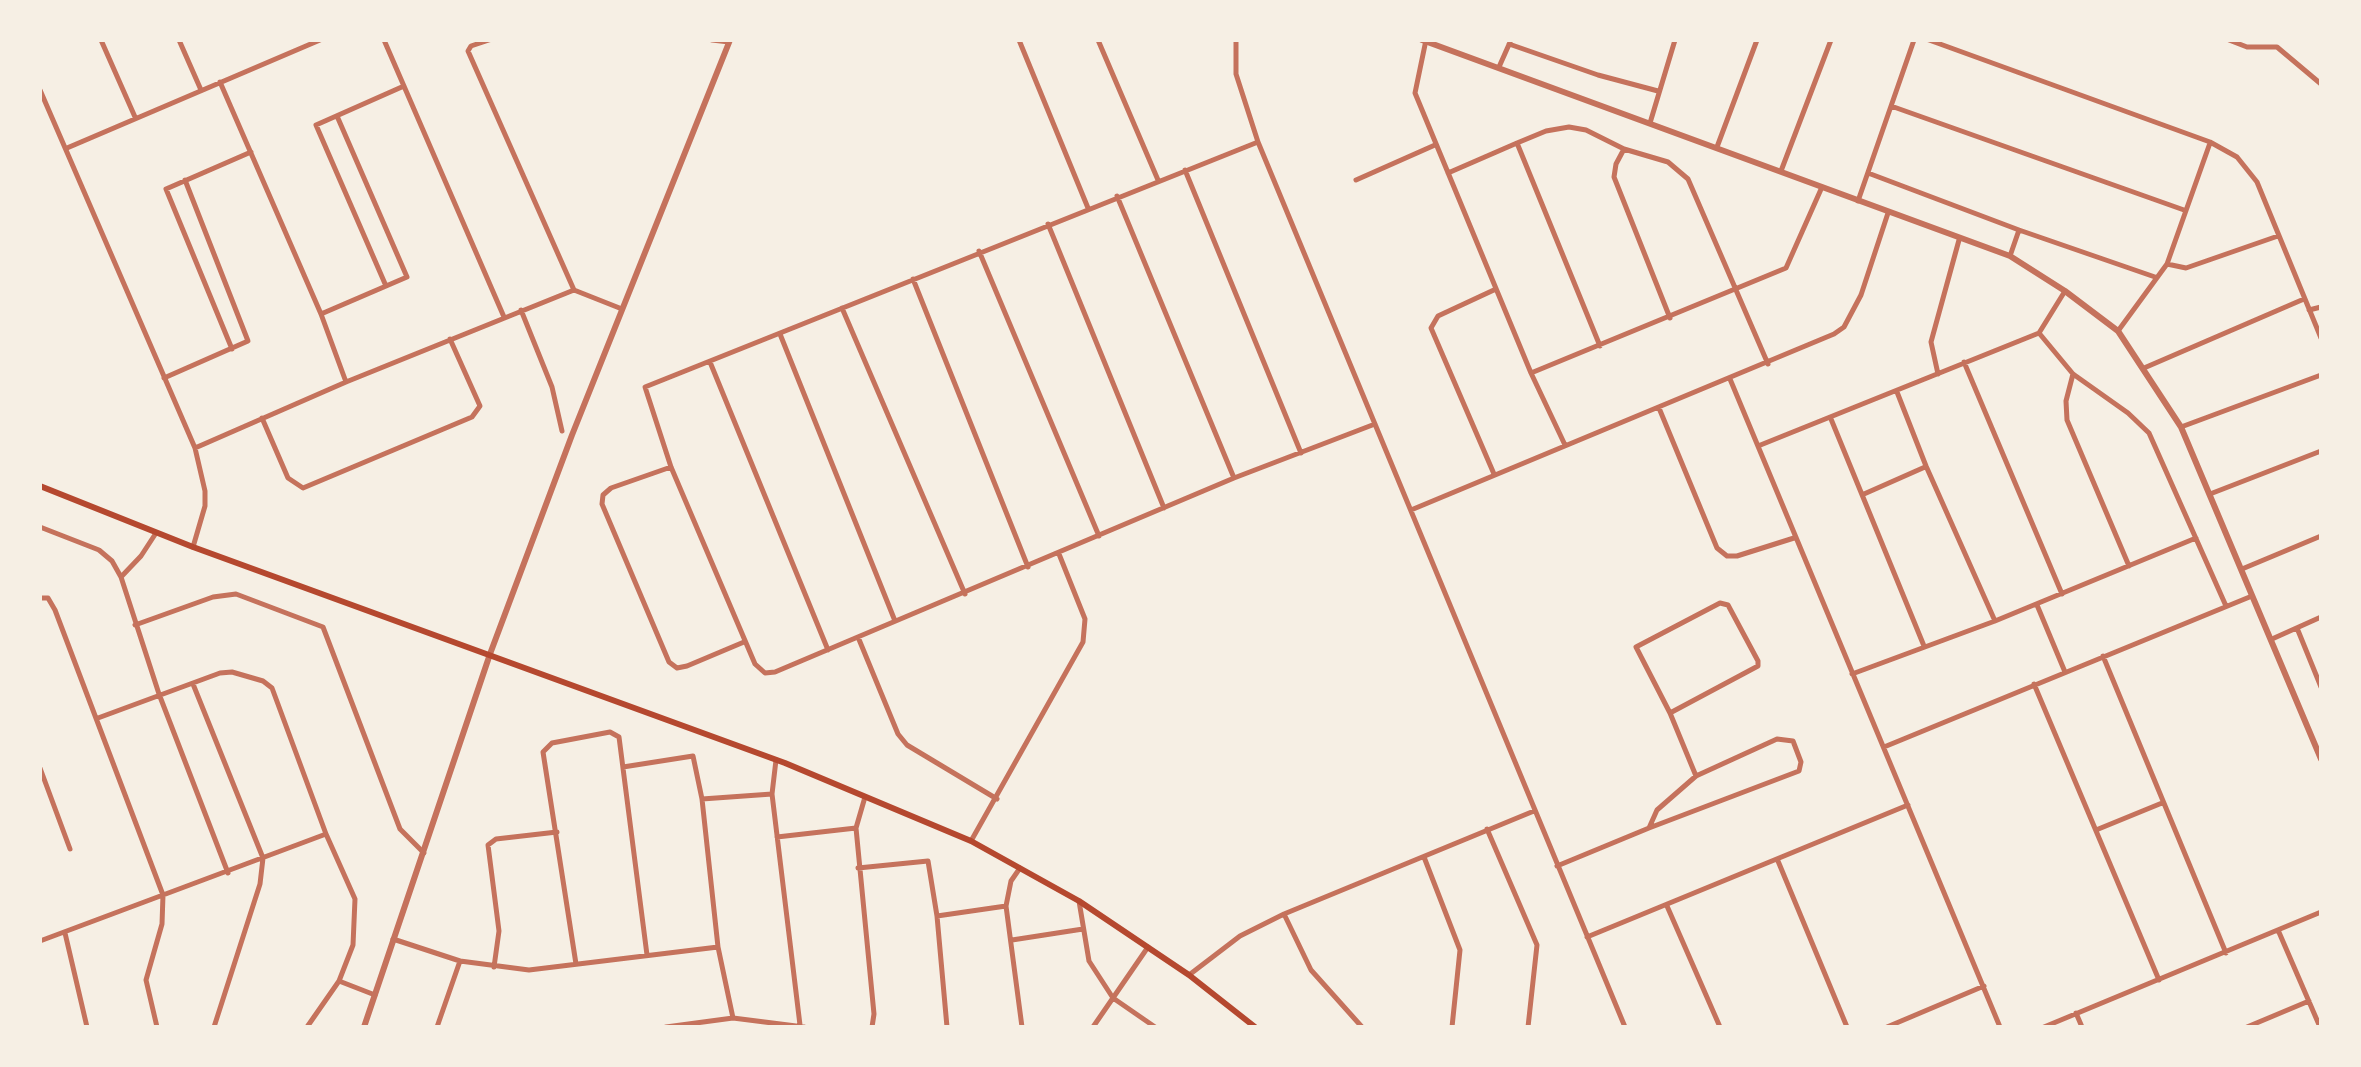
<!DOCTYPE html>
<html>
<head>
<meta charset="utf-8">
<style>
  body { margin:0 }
  #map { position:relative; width:2361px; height:1067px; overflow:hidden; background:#f6efe4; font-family:"Public Sans",sans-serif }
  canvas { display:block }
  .frame { position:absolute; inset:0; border:42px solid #f6efe4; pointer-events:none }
</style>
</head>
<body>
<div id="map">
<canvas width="2361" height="1067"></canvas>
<div class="frame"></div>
</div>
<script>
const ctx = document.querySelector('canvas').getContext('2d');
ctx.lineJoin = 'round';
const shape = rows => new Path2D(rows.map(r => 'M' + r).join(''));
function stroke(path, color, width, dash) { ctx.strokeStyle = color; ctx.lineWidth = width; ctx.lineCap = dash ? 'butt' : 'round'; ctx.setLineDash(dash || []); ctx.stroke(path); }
stroke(shape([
  [101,40,135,117],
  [179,40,201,90],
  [384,40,504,317],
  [712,40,729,42],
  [1019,40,1088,208],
  [1098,40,1158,180],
  [1236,40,1236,74,1258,142,1625,1027],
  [1426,40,1415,93,1531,373,1565,445],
  [1929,40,2210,142,2237,157,2257,182,2321,338],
  [2229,40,2247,47,2277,47,2321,84],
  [1509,44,1598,75,1658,91],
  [1499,67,1511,40],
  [220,82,321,314,346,382],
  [40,90,195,448,205,491,205,506,193,547],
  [1891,106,2184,210],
  [1650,123,1675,40],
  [1258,142,645,387,671,467,755,664,765,673,775,672,1234,478,1375,424],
  [1517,143,1546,131,1569,127,1586,130,1624,149],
  [1717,147,1757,40],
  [67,148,320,40],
  [1185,170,1301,453],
  [1781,171,1831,40],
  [1448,173,1517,143,1600,346],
  [1868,173,2019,230],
  [1356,180,1435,145],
  [1117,196,1234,478],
  [1858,201,1914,40],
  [1048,224,1164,508],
  [979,251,1099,536],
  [2010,256,2019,230,2155,277],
  [2167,264,2186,268,2278,236],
  [913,279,1028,567],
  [386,286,316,125,404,86],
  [574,290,622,309],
  [842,308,965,594],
  [521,310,552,387,562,431],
  [2309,310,2321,307],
  [321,314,407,277,337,116],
  [1670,318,1614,177,1616,164,1624,149,1668,162,1688,179,1768,364],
  [2118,331,2167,264,2210,143],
  [2039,333,2073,374,2128,413,2149,433,2226,606],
  [780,334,895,621],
  [232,349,166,189,251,152],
  [710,362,828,650],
  [1964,362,2062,594],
  [2144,368,2304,299],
  [1531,373,1786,268,1822,187],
  [1938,374,1931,342,1959,240],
  [2073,374,2066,401,2067,420,2129,566],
  [164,378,248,341,185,180],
  [1730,379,2000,1027],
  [1897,392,1926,466,1995,621],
  [1659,408,1717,548,1727,556,1737,556,1794,538],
  [262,418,288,478,303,488,472,417,480,406,450,339],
  [1831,419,1924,646],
  [2181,427,2321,375],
  [1758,446,2039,333,2065,291],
  [195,448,346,382,574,290,468,51,471,46,489,40],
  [671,467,611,488,603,495,602,504,669,662,677,668,687,666,744,642],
  [1494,474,1431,328,1438,316,1496,289],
  [1864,494,1925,467],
  [2210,494,2321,451],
  [1411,510,1834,334,1844,327,1861,295,1888,213],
  [40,527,99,550,112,561,121,577],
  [156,533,141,556,121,577,159,694,228,873],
  [2242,569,2321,536],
  [40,598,48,598,55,610,163,895,162,924,146,980,157,1027],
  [2037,605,2065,672],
  [135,625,213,597,236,594,323,627,400,829,424,853],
  [2297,628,2321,687],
  [858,637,898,734,907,745,997,799],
  [2272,639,2321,617],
  [2103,656,2226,953],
  [1852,674,1995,621,2196,538],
  [193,684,263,858,260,884,214,1027],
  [2034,684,2159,980],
  [1670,713,1758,666,1758,661,1728,605,1720,603,1636,647,1670,713,1696,776],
  [98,718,220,673,232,672,263,681,272,688,326,834,355,899,353,945,339,981,375,995],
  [1884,747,2252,596],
  [776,760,772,794,800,1025],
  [40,768,70,849],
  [865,797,856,828,874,1014,872,1027],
  [702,799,772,794],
  [1487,829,1537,945,1528,1027],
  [2096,830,2162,803],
  [777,837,856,828],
  [971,841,1083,642,1085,619,1059,554],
  [1424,857,1460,950,1452,1027],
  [1778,861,1847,1027],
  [1557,866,1649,828,1657,810,1696,776,1777,739,1793,741,1801,762,1799,771,1649,828],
  [858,868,928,861,937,916,947,1027],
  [1020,868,1011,881,1006,906,1022,1027],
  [1079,901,1089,961,1113,998,1155,1027],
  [1667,906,1720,1027],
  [1284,914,1311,970,1362,1027],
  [937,916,1006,906],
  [2278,930,2320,1027],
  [65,933,87,1027],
  [1587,937,1908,805],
  [393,939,460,961],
  [1012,940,1083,929],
  [40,941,326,834],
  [718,947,733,1018],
  [576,964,543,752,552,743,610,732,619,737,647,955],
  [494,967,499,931,488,845,496,839,557,832],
  [1189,975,1240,936,1284,914,1534,811],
  [2076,1013,2082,1027],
  [307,1027,339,981],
  [437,1027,460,961,529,970,718,947,702,799,693,756,623,767],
  [666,1027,733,1018,804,1027],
  [1093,1027,1148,947],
  [1887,1027,1984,986],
  [2044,1027,2321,912],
  [2247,1027,2309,1001]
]), '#c5725c', 5);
stroke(shape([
  [1422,40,2010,256,2065,291,2118,331,2181,427,2321,759],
  [364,1027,490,654,572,435,730,40]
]), '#c5725c', 6);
stroke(shape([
  [40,486,193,547,785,763,971,841,1079,901,1189,975,1255,1027]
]), '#b5482f', 6);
</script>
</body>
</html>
